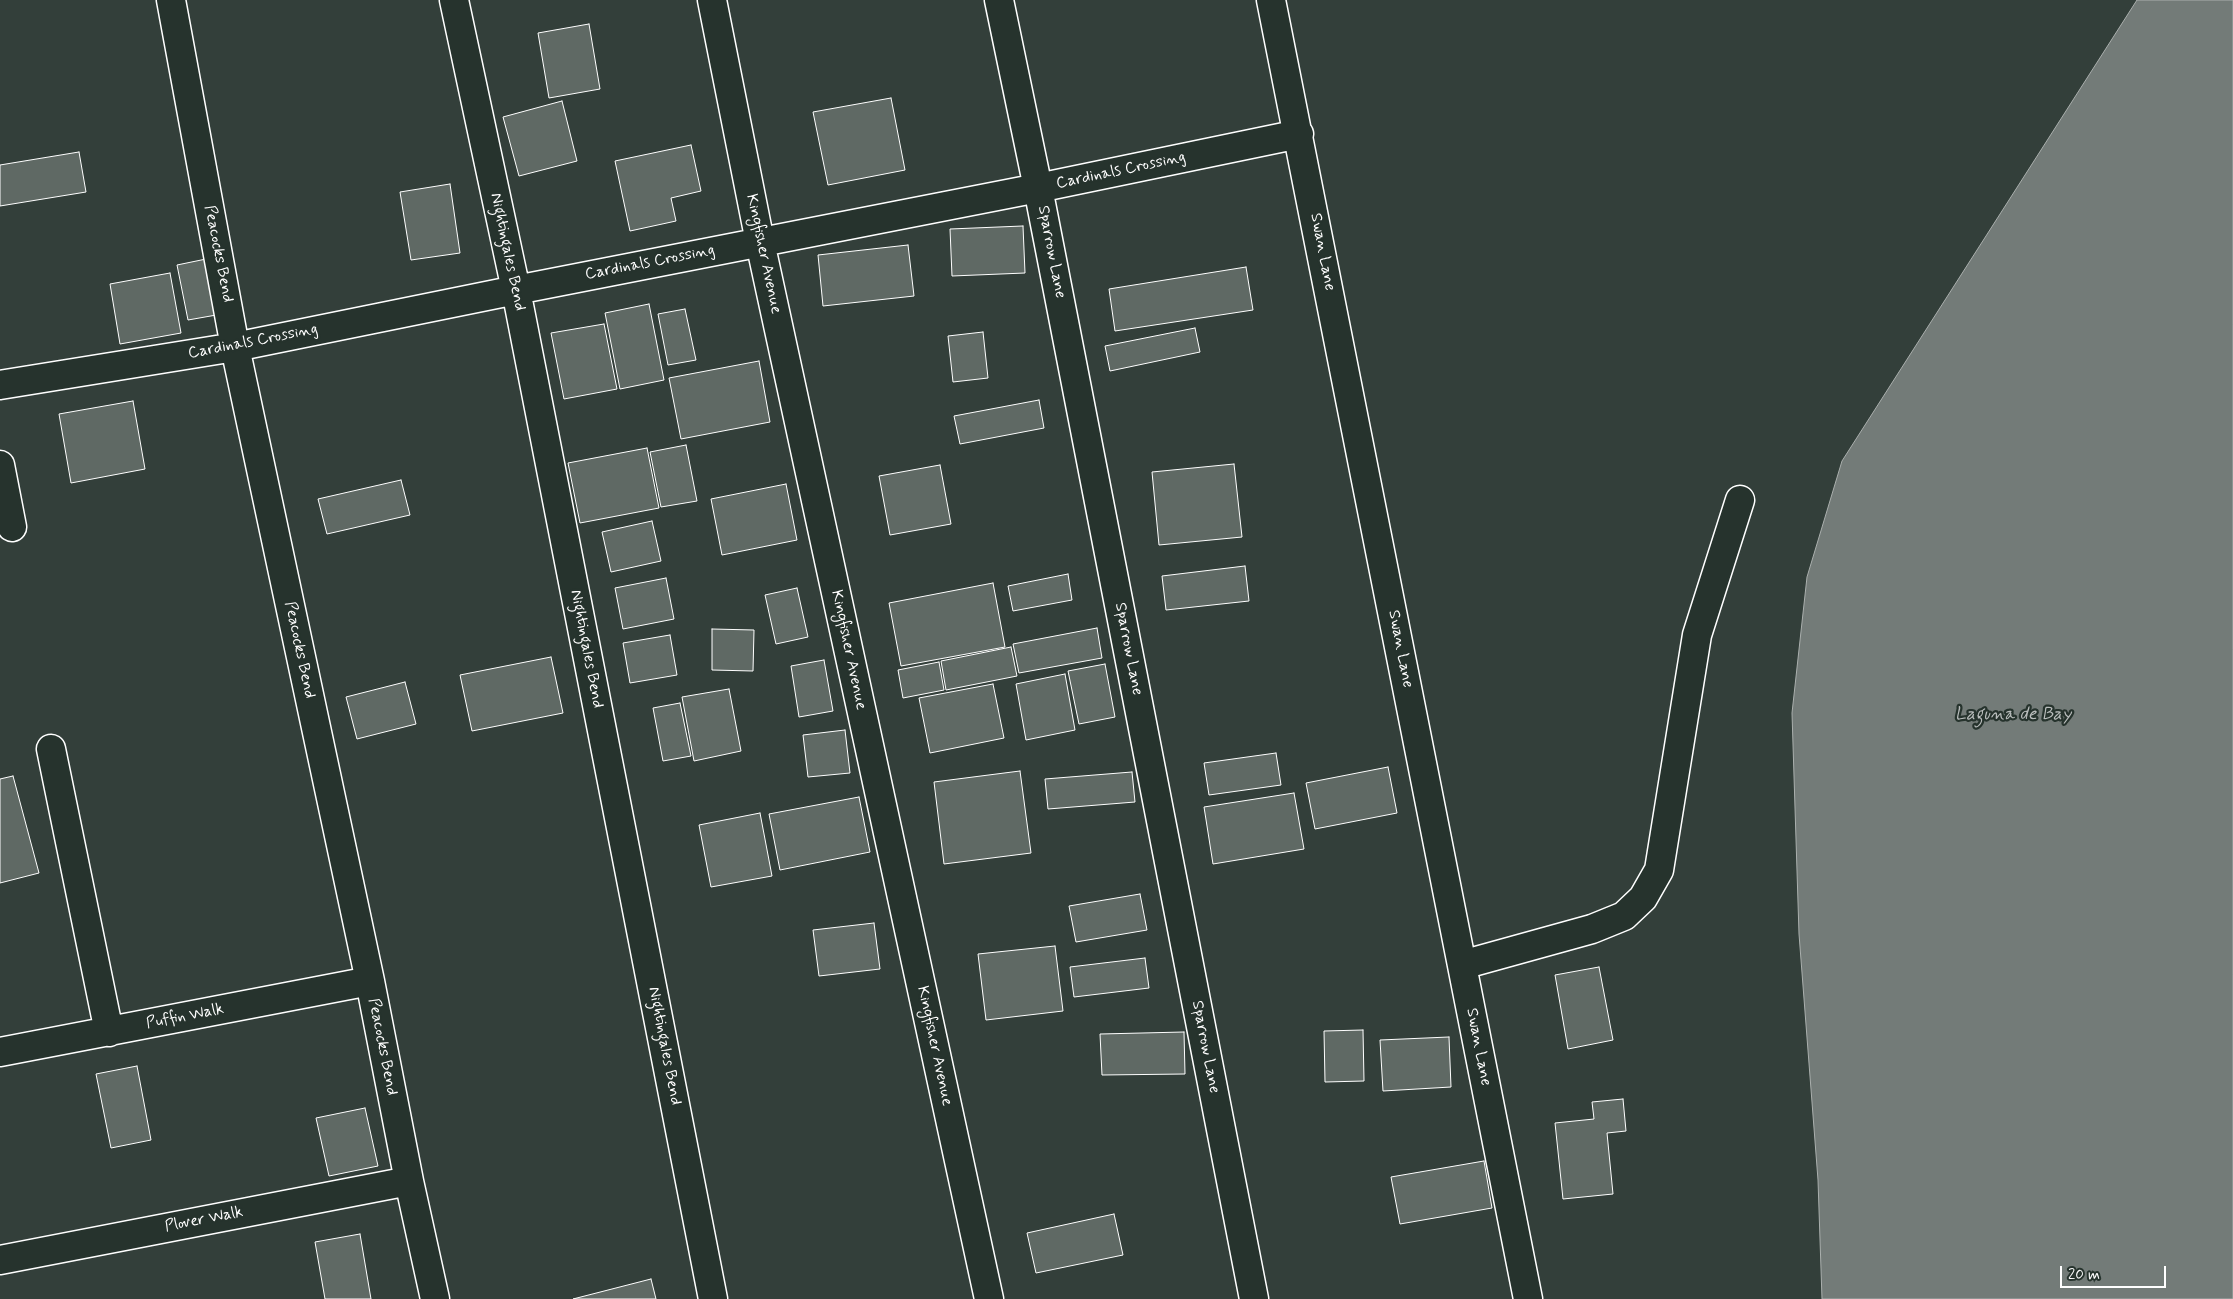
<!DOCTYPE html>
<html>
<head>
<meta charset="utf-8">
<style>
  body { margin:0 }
  #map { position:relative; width:2233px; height:1299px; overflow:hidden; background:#333f3a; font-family:Mynerve,sans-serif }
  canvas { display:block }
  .scale { position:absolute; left:2060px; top:1266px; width:106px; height:22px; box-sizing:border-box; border:2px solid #fff; border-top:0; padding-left:6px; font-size:15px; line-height:18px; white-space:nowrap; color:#fff; -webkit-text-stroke:4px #26332d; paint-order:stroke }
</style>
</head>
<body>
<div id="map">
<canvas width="2233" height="1299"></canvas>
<div class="scale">20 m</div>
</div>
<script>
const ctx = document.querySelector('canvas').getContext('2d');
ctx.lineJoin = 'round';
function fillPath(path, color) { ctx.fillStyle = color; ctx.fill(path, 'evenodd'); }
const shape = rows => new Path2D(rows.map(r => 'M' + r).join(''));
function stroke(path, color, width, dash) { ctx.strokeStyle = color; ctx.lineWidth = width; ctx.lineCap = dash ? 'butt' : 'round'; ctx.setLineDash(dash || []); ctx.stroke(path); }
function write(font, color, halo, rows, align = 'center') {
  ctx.font = font + ' Mynerve,sans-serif'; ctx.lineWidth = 4.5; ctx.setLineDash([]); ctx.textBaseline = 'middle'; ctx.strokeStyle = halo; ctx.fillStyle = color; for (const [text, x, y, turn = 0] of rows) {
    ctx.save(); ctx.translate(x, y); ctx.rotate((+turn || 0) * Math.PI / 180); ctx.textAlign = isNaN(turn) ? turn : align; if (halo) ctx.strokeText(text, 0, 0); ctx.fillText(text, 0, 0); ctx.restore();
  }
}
const water = shape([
  [2137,0,2233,0,2233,1299,1822,1299,1818,1180,1799,934,1792,713,1807,577,1842,461,2137,0]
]);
fillPath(water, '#737b78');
stroke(water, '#abb0ae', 1);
const building = shape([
  [589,24,600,89,549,98,538,33,589,24],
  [891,98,905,170,828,185,813,112,891,98],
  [562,101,577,161,519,176,503,117,562,101],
  [691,145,701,191,671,198,676,221,630,231,615,161,691,145],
  [79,152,86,192,0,206,0,165,79,152],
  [450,184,460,253,411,260,400,192,450,184],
  [1023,226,1025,273,952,276,950,229,1023,226],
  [908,245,914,296,823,306,818,255,908,245],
  [211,258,222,314,188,320,177,265,211,258],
  [1246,267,1253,310,1115,331,1109,289,1246,267],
  [170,273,181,333,120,344,110,284,170,273],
  [649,304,664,380,620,389,605,313,649,304],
  [685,309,696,360,668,365,658,314,685,309],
  [604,324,617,389,564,399,551,333,604,324],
  [1195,328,1200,352,1110,371,1105,346,1195,328],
  [983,332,988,378,953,382,948,336,983,332],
  [759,361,770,422,681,439,669,378,759,361],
  [1039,400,1044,428,960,444,954,416,1039,400],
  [133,401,145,469,71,483,59,414,133,401],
  [686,445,697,501,661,507,650,452,686,445],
  [647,448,659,508,580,523,568,463,647,448],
  [1234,464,1242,537,1159,545,1152,472,1234,464],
  [940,465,951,524,890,535,879,476,940,465],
  [401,480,410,515,327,534,318,499,401,480],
  [786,484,797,540,722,555,711,499,786,484],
  [652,521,661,561,611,572,602,532,652,521],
  [1245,566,1249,601,1166,610,1162,576,1245,566],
  [1068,574,1072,600,1013,611,1008,586,1068,574],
  [666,578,674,619,623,629,615,588,666,578],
  [993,583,1005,647,901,666,889,603,993,583],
  [797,588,808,637,776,644,765,595,797,588],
  [1097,628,1102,658,1019,673,1013,644,1097,628],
  [712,629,754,630,753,671,712,670,712,629],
  [670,635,677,675,630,683,623,643,670,635],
  [1011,647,1017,676,946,690,941,661,1011,647],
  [551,657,563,713,472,731,460,675,551,657],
  [824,660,833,711,799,717,791,666,824,660],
  [939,662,944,690,903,698,898,670,939,662],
  [1105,664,1115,717,1079,724,1068,671,1105,664],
  [1065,674,1075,730,1026,740,1016,684,1065,674],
  [405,682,416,724,357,739,346,697,405,682],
  [993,684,1004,738,930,753,919,698,993,684],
  [729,689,741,751,694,761,682,697,729,689],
  [680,703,691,756,663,761,653,708,680,703],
  [845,730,850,773,808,777,803,735,845,730],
  [1276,753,1281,785,1209,795,1204,763,1276,753],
  [1388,767,1397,813,1315,829,1306,783,1388,767],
  [1020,771,1031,853,944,864,934,782,1020,771],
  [1132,772,1135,802,1048,809,1045,779,1132,772],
  [13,776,39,873,0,883,0,779,13,776],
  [1294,793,1304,849,1213,864,1204,807,1294,793],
  [859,797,870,852,780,870,769,814,859,797],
  [760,813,772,876,711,887,699,825,760,813],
  [1140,894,1147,930,1076,942,1069,906,1140,894],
  [874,923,880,969,819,976,813,930,874,923],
  [1055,946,1063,1011,986,1020,978,954,1055,946],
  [1145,958,1149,988,1074,997,1070,967,1145,958],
  [1599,967,1613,1040,1568,1049,1555,975,1599,967],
  [1363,1030,1364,1081,1325,1082,1324,1031,1363,1030],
  [1184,1032,1185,1074,1102,1075,1100,1034,1184,1032],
  [1449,1037,1451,1087,1383,1091,1380,1040,1449,1037],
  [137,1066,151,1140,111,1148,96,1074,137,1066],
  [1623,1099,1626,1131,1607,1133,1613,1194,1563,1199,1555,1123,1594,1119,1592,1102,1623,1099],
  [365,1108,378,1166,329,1176,316,1118,365,1108],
  [1484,1161,1492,1208,1400,1224,1391,1177,1484,1161],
  [1114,1214,1123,1255,1036,1273,1027,1233,1114,1214],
  [360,1234,371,1299,325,1299,315,1242,360,1234],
  [651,1279,656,1299,573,1299,651,1279]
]);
fillPath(building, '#5f6964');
stroke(building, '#fff', 1);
const minor = shape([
  [171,0,235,347,370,981,409,1181,435,1299],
  [454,0,516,290,713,1299],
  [712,0,760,242,989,1299],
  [999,0,1038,188,1254,1299],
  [1271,0,1528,1299],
  [0,385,235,347,516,290,1038,188,1299,134],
  [0,465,12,527],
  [51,749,109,1032],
  [1462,965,1592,929,1624,916,1643,898,1659,870,1697,635,1740,500],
  [0,1052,370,981],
  [0,1260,409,1181]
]);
stroke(minor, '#fff', 31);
stroke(minor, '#26332d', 28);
write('16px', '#fff', '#26332d', [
  ["Cardinals Crossing",1121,171,-12],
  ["Nightingales Bend",507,252,78],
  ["Sparrow Lane",1051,252,79],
  ["Swan Lane",1322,252,79],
  ["Peacocks Bend",218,254,79],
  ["Kingfisher Avenue",763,254,78],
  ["Cardinals Crossing",650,263,-11],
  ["Cardinals Crossing",253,342,-11],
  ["Nightingales Bend",586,649,79],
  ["Sparrow Lane",1128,649,79],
  ["Swan Lane",1400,649,79],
  ["Peacocks Bend",299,650,78],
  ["Kingfisher Avenue",848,650,78],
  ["Puffin Walk",185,1017,-11],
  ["Nightingales Bend",664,1046,79],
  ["Kingfisher Avenue",934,1046,78],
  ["Peacocks Bend",382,1047,79],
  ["Sparrow Lane",1205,1047,79],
  ["Swan Lane",1478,1047,79],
  ["Plover Walk",204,1220,-11]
]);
write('italic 18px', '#b9bdbc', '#26332d', [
  ["Laguna de Bay",2013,715]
]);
</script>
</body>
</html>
